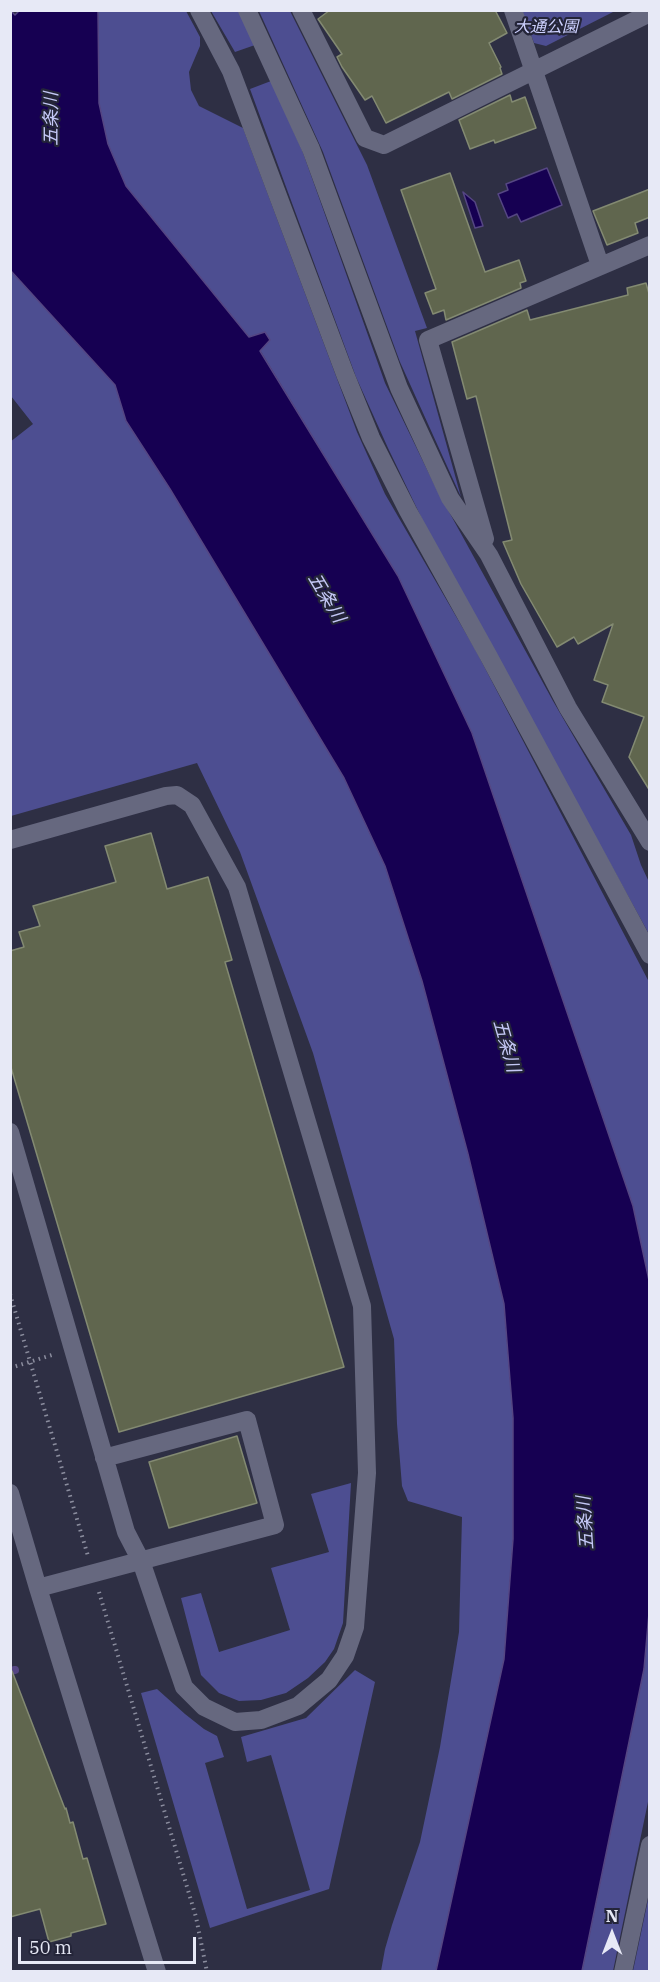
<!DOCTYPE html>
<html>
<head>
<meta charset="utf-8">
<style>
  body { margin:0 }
  #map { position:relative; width:660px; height:1982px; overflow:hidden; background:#2e2f44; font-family:"IBM Plex Serif",serif }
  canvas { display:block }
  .frame { position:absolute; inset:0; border:12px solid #e7e9f6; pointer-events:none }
  .north { position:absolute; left:582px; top:1904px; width:60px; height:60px; -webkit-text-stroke:4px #242539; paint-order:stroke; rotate:0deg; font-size:16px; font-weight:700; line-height:24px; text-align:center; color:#e7e9f6 }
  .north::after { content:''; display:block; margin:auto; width:21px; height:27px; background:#e7e9f6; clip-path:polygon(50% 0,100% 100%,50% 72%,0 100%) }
  .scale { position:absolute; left:18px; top:1937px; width:178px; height:27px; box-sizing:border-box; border:3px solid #e7e9f6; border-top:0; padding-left:8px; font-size:18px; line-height:21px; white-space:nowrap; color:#e7e9f6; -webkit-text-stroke:4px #242539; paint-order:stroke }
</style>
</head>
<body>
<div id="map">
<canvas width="660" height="1982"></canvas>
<div class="frame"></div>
<div class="north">N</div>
<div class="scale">50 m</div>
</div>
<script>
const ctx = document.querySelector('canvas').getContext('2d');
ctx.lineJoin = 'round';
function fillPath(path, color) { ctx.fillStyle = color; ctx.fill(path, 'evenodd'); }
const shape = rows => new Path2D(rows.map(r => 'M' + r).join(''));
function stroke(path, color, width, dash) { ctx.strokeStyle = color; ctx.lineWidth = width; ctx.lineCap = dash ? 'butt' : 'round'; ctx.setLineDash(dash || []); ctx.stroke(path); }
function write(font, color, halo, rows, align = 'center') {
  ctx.font = font + ' "IBM Plex Serif","Noto Sans JP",serif'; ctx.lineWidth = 4.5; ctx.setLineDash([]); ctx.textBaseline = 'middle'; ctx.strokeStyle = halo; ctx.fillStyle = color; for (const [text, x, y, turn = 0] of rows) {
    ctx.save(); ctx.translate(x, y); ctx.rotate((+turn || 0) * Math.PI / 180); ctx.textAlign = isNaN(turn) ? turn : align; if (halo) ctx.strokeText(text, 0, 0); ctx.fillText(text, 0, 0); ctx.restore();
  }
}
fillPath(shape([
  [98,11,186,11,200,37,200,46,189,72,191,90,199,106,243,128,357,432,385,494,475,649,649,982,649,1285,633,1206,472,733,398,576,260,350,270,340,249,337,126,186,108,144,99,103],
  [211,11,239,11,255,45,235,52],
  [259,11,290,11,367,165,427,328,415,331,461,497,400,362,323,152],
  [522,11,615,11,546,46,534,43],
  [271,81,302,150,385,383,437,490,553,701,631,835,641,865,649,882,649,934,434,544,388,448,356,377,250,89],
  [11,271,116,385,126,421,170,489,344,778,385,866,422,981,468,1154,504,1304,513,1418,513,1539,504,1659,436,1971,381,1971,385,1949,392,1925,420,1842,440,1747,459,1632,462,1517,408,1501,402,1486,397,1424,394,1339,313,1053,240,852,197,763,11,816,10,442,33,424,11,396],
  [351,1483,343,1623,334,1649,325,1662,308,1678,286,1693,261,1700,239,1701,219,1693,201,1675,181,1598,201,1593,219,1652,290,1630,271,1568,329,1552,311,1494],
  [649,1613,649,1797,613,1971,582,1972,644,1669],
  [355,1670,375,1682,329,1889,210,1928,141,1693,157,1689,185,1714,204,1729,217,1736,224,1757,205,1763,247,1909,310,1890,271,1755,247,1762,241,1737,306,1718],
  [649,1895,649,1971,633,1971]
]), '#4d4e91');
const water = shape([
  [11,11,15,15,19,11,98,11,99,103,108,144,126,186,249,337,265,332,270,340,260,351,398,576,472,733,633,1206,650,1285,649,1613,644,1669,582,1971,436,1971,504,1659,513,1539,513,1418,504,1304,468,1154,422,981,385,866,344,778,170,489,126,421,115,385,11,271,11,11],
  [547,168,562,205,521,222,517,214,508,218,498,194,508,190,506,184,547,168],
  [463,192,475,202,483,226,475,228,463,192]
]);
fillPath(water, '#160052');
stroke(water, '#554683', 1.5);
stroke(shape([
  [10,1671,15,1670]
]), '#554683', 8);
const building = shape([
  [330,10,495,10,507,33,489,43,501,67,500,68,502,74,452,99,449,92,386,123,372,96,365,100,342,67,337,57,342,54,318,19,330,10],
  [510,95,512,102,525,97,536,128,495,143,494,140,470,149,459,120,510,95],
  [450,173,485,272,519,260,526,281,520,283,521,288,446,320,444,310,433,314,425,293,436,289,401,190,450,173],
  [650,189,650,217,635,223,638,233,607,245,593,211,650,189],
  [646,283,650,297,650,791,629,757,644,717,602,702,608,685,594,680,613,624,578,644,574,637,557,647,521,584,503,542,512,540,476,396,467,399,452,342,527,310,530,320,628,295,627,288,646,283],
  [151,833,167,889,208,877,232,960,225,962,344,1367,119,1432,10,1064,10,951,24,947,19,932,40,926,33,906,116,882,105,846,151,833],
  [237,1436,257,1503,169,1528,149,1462,237,1436],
  [10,1671,12,1671,65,1809,66,1808,70,1823,73,1822,83,1859,87,1858,106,1924,71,1933,71,1936,49,1942,40,1909,10,1917,10,1671]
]);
fillPath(building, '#60664e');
stroke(building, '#838a72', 1.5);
stroke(shape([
  [10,1294,88,1556],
  [10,1368,55,1354],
  [99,1592,196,1917,207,1972]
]), '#8b8d9e', 4, [1.5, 4.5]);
stroke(shape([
  [199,10,231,71,345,374,371,438,408,511,488,655,650,955],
  [247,10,311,149,399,388,450,498,489,555,568,708,650,842],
  [301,10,365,138,384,145,650,13],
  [513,10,600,265],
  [485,539,428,340,650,245],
  [10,840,166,796,177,795,192,805,237,887,362,1306,367,1473,355,1627,345,1656,329,1680,298,1706,261,1720,235,1722,204,1707,184,1687,141,1561,126,1532,10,1132],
  [10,1493,38,1588,157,1972],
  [38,1588,275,1525,247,1420,104,1458],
  [623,1972,650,1845]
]), '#66687f', 18);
write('italic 16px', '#ccd0fe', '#242539', [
  ["大通公園",546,27]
]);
write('italic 18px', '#c4c8f6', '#242539', [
  ["五条川",52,119,-90],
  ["五条川",326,598,59],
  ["五条川",506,1046,74],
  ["五条川",586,1523,-94]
]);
</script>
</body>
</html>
